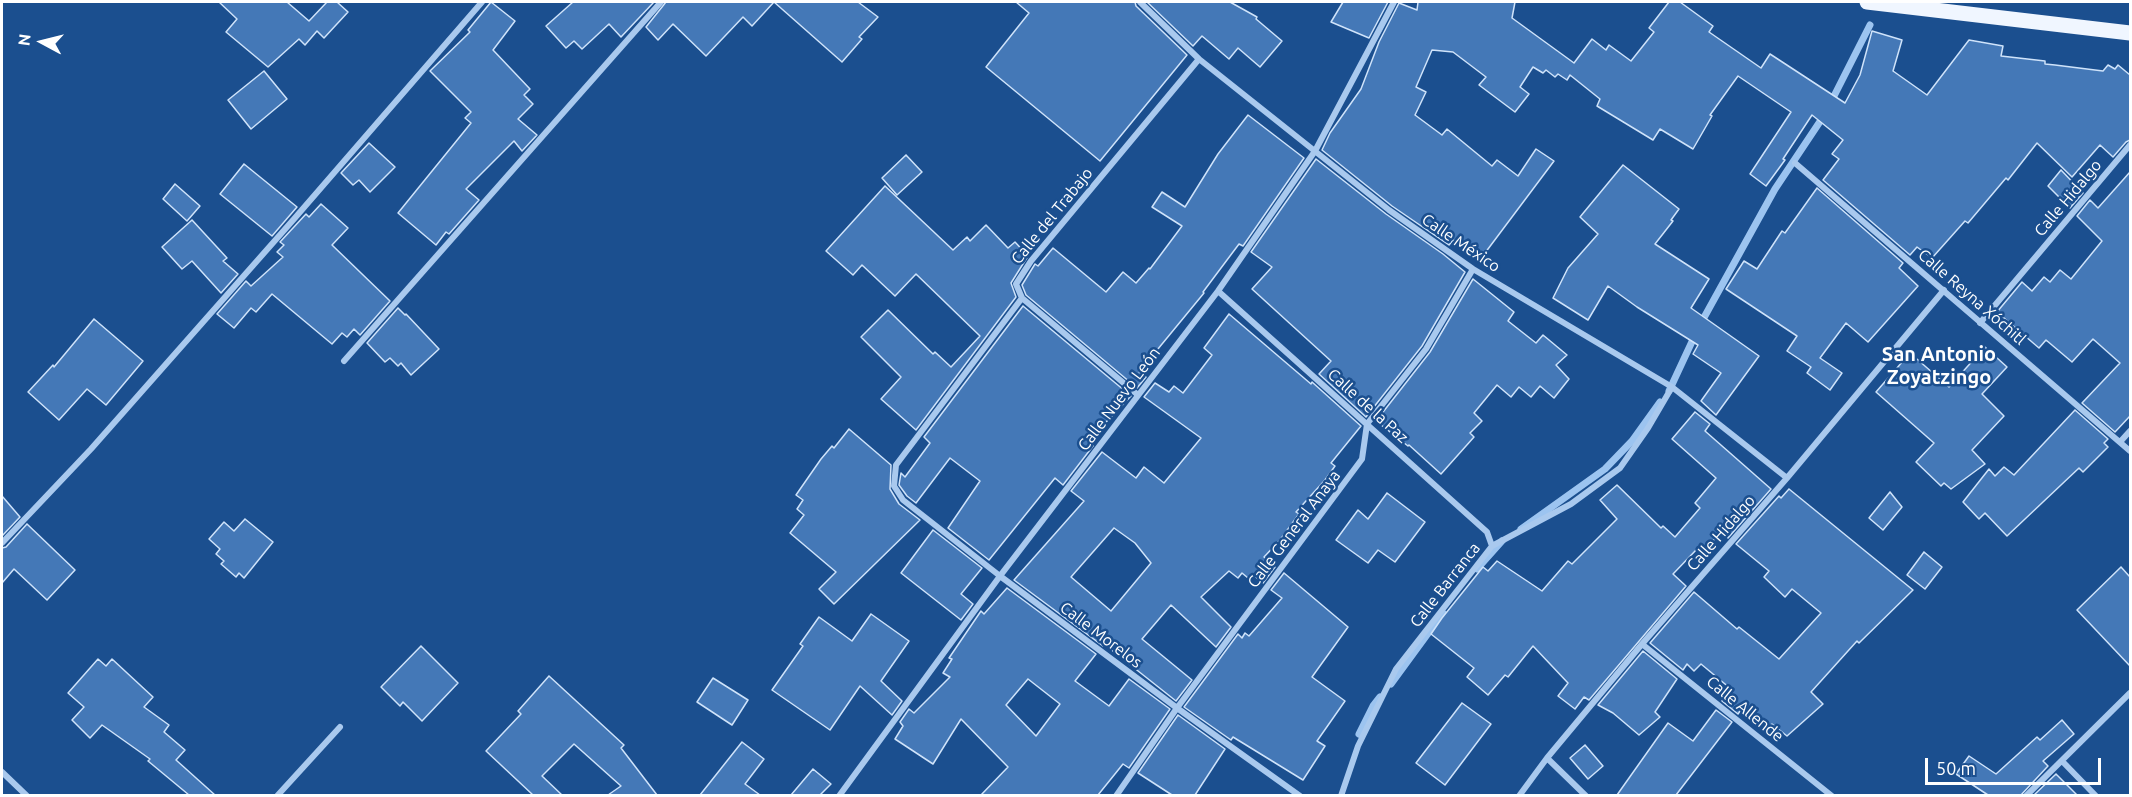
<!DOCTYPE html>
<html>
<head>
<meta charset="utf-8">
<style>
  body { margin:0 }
  #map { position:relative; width:2132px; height:797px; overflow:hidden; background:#1b4f8f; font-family:Ubuntu,sans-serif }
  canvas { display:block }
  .frame { position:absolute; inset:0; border:3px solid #fff; pointer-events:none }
  .north { position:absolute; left:12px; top:12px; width:60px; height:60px; -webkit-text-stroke:4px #1b4f8f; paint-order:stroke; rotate:277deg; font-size:16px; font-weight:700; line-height:24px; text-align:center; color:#fff }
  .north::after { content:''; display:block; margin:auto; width:21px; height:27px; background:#fff; clip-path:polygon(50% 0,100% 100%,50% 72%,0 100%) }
  .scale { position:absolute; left:1925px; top:758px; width:176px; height:27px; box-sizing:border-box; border:3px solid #fff; border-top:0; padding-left:8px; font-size:18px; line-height:21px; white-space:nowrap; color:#fff; -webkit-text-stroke:4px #1b4f8f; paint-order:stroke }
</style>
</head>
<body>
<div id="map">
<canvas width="2132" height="797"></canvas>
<div class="frame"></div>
<div class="north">N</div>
<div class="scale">50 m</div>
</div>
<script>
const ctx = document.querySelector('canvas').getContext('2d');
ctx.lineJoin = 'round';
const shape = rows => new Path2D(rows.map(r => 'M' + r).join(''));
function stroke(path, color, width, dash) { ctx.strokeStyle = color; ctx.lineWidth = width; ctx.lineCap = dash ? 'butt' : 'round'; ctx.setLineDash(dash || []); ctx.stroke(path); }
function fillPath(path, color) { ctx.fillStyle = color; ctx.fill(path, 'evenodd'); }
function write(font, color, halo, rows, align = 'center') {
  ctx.font = font + ' Ubuntu,sans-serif'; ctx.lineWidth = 5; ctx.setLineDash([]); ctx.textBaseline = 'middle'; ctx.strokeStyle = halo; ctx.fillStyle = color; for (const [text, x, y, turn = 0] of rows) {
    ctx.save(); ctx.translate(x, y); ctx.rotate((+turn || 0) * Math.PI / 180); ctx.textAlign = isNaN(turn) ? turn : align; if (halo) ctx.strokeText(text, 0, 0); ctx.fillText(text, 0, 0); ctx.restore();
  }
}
stroke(shape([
  [1830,104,1870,25],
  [1701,323,1775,189,1825,114],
  [1669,391,1696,333],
  [1521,529,1605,469,1632,441,1660,402],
  [1477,569,1502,541],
  [1391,684,1443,613],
  [1359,734,1373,706,1380,697]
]), '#9cc4f0', 7);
const building = shape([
  [219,2,287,2,309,21,327,2,337,2,348,12,324,38,317,31,305,45,299,39,268,67,226,32,237,19,219,2],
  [491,2,515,21,493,50,530,89,524,95,533,104,518,119,537,135,522,151,514,141,466,189,479,200,449,234,446,232,436,245,398,213,471,123,465,118,471,112,430,71,470,32,468,30,491,2],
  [573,2,654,2,621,37,609,24,582,49,574,41,566,48,546,26,573,2],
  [666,2,858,2,878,17,859,37,862,39,842,62,774,2,752,26,743,17,706,56,673,24,658,40,646,27,666,2],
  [1016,2,1135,2,1136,6,1187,55,1100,161,986,67,1029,13,1016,2],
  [1147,2,1230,2,1257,17,1256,19,1282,41,1260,67,1238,48,1229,59,1202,36,1193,46,1147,2],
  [1343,2,1388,2,1369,38,1331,22,1343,2],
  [1418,2,1515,2,1512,18,1574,63,1592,39,1606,50,1609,45,1631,61,1654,32,1649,28,1669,2,1680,2,1713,26,1709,32,1761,68,1770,54,1845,103,1860,75,1872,31,1902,40,1893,71,1927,95,1969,40,2003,46,2001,56,2045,61,2045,64,2055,65,2103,71,2108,65,2115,69,2118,65,2130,75,2130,140,2126,142,2113,157,2100,145,2072,177,2037,143,2008,180,2006,178,1968,223,1965,221,1932,258,1917,247,1910,255,1823,180,1839,159,1832,154,1843,140,1812,115,1783,159,1785,160,1766,186,1750,174,1791,112,1738,76,1710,115,1712,116,1693,149,1660,129,1653,140,1597,106,1600,99,1570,75,1567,80,1558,74,1555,77,1546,70,1543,73,1533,67,1520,87,1529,94,1515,112,1479,85,1486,77,1453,52,1432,50,1416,87,1426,92,1415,115,1442,135,1447,129,1492,166,1497,160,1518,176,1536,149,1554,161,1482,257,1453,240,1449,245,1392,206,1322,150,1330,133,1361,89,1379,42,1399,3,1417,10,1418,2],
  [264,71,287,99,251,129,228,100,264,71],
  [1248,115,1304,158,1243,246,1239,244,1203,292,1204,293,1139,372,1146,377,1137,388,1026,295,1022,285,1035,264,1038,266,1053,248,1106,292,1123,272,1136,283,1149,268,1150,269,1182,226,1152,207,1162,192,1185,207,1218,154,1248,115],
  [369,143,395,167,370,192,359,180,353,185,341,173,369,143],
  [906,155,922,172,897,195,882,178,906,155],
  [1316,159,1386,214,1443,254,1465,272,1422,346,1366,417,1319,374,1331,361,1252,289,1272,267,1251,252,1316,159],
  [244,164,297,207,272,236,220,194,244,164],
  [1623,165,1679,209,1671,220,1673,221,1655,244,1709,279,1691,308,1759,356,1716,415,1701,401,1721,373,1693,354,1698,345,1637,307,1608,286,1588,320,1553,298,1568,268,1598,234,1580,217,1623,165],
  [2061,170,2083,193,2070,208,2048,186,2061,170],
  [2130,172,2130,416,2115,432,2082,403,2120,363,2093,339,2072,362,2046,340,2039,348,1997,312,2022,282,2032,291,2044,277,2050,282,2060,270,2071,279,2102,241,2077,216,2090,200,2098,208,2130,172],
  [175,184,200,206,187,221,163,199,175,184],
  [885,186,953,250,967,237,970,241,986,225,1008,248,1015,242,1028,256,1011,283,1016,297,916,430,881,399,901,377,861,337,888,310,933,354,935,352,951,367,980,336,916,274,895,296,862,265,853,275,826,251,885,186],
  [1817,188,1903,263,1899,268,1918,286,1868,342,1846,323,1820,358,1842,373,1830,390,1807,373,1811,367,1787,351,1797,336,1726,289,1744,261,1757,269,1782,231,1785,233,1817,188],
  [321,204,348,228,332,245,390,301,360,335,354,329,347,337,342,333,332,344,272,294,256,312,251,308,234,328,217,314,246,281,251,286,283,257,277,252,284,245,280,242,306,214,309,217,321,204],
  [192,220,227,258,223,261,238,274,221,293,192,261,182,269,162,247,192,220],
  [1473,279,1514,312,1508,321,1536,343,1543,335,1567,355,1556,365,1569,379,1554,398,1540,386,1531,397,1519,387,1511,397,1497,385,1474,413,1482,421,1470,433,1474,437,1441,474,1409,445,1408,446,1376,421,1430,352,1473,279],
  [1023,306,1131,396,1088,441,1093,446,1063,485,1055,478,989,560,948,528,980,481,950,458,916,503,907,496,899,485,901,473,905,477,930,443,924,437,1023,306],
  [398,308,405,315,406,314,439,349,411,375,401,363,398,366,390,358,385,362,367,343,398,308],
  [1229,314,1311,384,1312,382,1361,426,1331,463,1335,466,1325,480,1296,512,1299,514,1280,540,1264,557,1275,567,1263,583,1252,574,1248,578,1242,573,1238,578,1229,571,1201,597,1231,627,1216,647,1171,605,1142,639,1192,680,1176,701,1104,644,1103,646,1014,580,1084,501,1071,491,1102,452,1136,478,1144,467,1164,483,1201,438,1144,397,1155,383,1169,392,1174,386,1183,393,1212,355,1204,348,1229,314],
  [1114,528,1135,543,1151,563,1111,611,1071,577,1114,528],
  [94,319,143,361,106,405,87,389,59,420,28,392,53,365,54,367,94,319],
  [1985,347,2007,367,1982,394,2004,416,1972,450,1985,464,1951,489,1944,483,1941,486,1916,462,1934,443,1876,392,1910,353,1949,387,1985,347],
  [2075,410,2108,439,2104,443,2108,447,2083,472,2079,468,2007,536,1985,513,1979,519,1963,502,1989,469,1995,476,2004,467,2014,475,2075,410],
  [1695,412,1710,424,1705,431,1771,489,1728,538,1721,532,1702,553,1697,549,1673,574,1686,586,1589,700,1584,697,1575,709,1558,696,1568,683,1533,646,1508,677,1505,675,1488,695,1467,677,1474,668,1431,634,1442,618,1483,567,1488,571,1497,561,1542,591,1568,561,1572,564,1617,519,1600,500,1617,485,1661,528,1663,526,1675,537,1700,508,1695,503,1716,478,1672,439,1695,412],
  [849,429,891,465,890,489,899,504,920,520,834,604,819,589,836,572,790,533,804,515,797,509,803,500,796,495,821,459,832,446,834,448,849,429],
  [1789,489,1913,590,1859,643,1857,641,1811,692,1823,704,1787,736,1772,724,1768,729,1742,708,1738,714,1722,701,1731,689,1701,664,1694,671,1687,664,1683,670,1650,643,1694,592,1737,629,1739,627,1779,659,1821,613,1792,589,1785,597,1764,577,1769,571,1736,544,1779,496,1781,498,1789,489],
  [1890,492,1902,507,1883,530,1869,518,1890,492],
  [1387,493,1425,522,1395,562,1378,550,1368,563,1336,540,1358,510,1368,519,1387,493],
  [2,496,20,517,2,536,2,496],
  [245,519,273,542,244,578,239,573,236,577,221,564,224,561,216,554,220,549,209,539,224,522,234,531,245,519],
  [27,524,75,570,47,600,14,569,2,583,2,548,6,547,27,524],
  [933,530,982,568,961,594,973,604,961,620,901,573,933,530],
  [1924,552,1942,567,1925,589,1907,575,1924,552],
  [2121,567,2130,577,2130,666,2077,610,2121,567],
  [1284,573,1348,627,1312,677,1345,701,1317,741,1325,746,1303,780,1233,737,1231,740,1184,707,1238,634,1242,638,1245,633,1249,636,1282,598,1271,590,1284,573],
  [1007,588,1096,654,1075,681,1109,706,1129,679,1170,709,1129,768,1123,764,1098,795,981,795,1008,767,961,719,933,764,895,739,903,726,900,722,909,709,914,713,950,677,943,673,952,659,949,658,981,611,984,614,1007,588],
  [1028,679,1060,704,1036,736,1006,705,1028,679],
  [871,614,909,641,881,681,902,701,892,715,860,686,830,730,772,690,803,646,800,644,819,617,852,641,871,614],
  [421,646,458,683,422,721,403,702,400,706,381,687,421,646],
  [1643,651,1677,679,1655,712,1660,717,1639,735,1613,713,1598,705,1643,651],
  [98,659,106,666,112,659,153,697,144,707,169,725,164,732,185,750,176,760,215,795,189,795,148,761,150,759,102,725,90,738,72,720,84,707,68,693,98,659],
  [549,676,624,745,621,748,657,795,608,795,621,786,574,744,542,776,562,795,533,795,486,751,521,714,518,711,549,676],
  [713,678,748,700,732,725,697,702,713,678],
  [1462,703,1491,724,1445,785,1416,763,1462,703],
  [1716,710,1732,722,1676,795,1617,795,1668,723,1693,741,1716,710],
  [1178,715,1225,749,1195,795,1172,795,1138,773,1178,715],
  [2062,720,2074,734,2043,761,2048,766,2021,795,1988,795,1956,774,1969,756,1996,774,2037,737,2040,740,2062,720],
  [742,742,764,759,745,784,760,795,700,795,742,742],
  [1585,745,1603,766,1588,779,1570,758,1585,745],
  [813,769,831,784,820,795,791,795,813,769],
  [2056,774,2077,795,2034,795,2056,774]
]);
fillPath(building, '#4478b7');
stroke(building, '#cfe3fa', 1.5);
stroke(shape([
  [1140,2,1199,59,1389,210,1473,269,1672,387,1787,478],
  [1795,163,2130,451],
  [1218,291,1487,532,1492,546],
  [1022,298,896,465,894,486,903,500,1000,576,1177,708,1300,796],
  [1980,323,2130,145],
  [344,361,661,2],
  [1138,395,1022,298,1016,284,1031,261,1199,59],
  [2120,442,2130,431],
  [2,543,91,449,294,219,482,2],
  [1642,644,1832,796],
  [1547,758,1586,796],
  [2062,761,2096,796],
  [2,772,27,796],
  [277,796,340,727],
  [839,796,1000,576,1218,291,1315,151,1394,2],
  [1116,796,1177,708,1362,459,1367,424,1426,349,1473,269],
  [1341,796,1358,746,1396,669,1492,546,1571,504,1620,468,1648,428,1672,387],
  [1519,796,1547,758,1642,644,1787,478,1944,290],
  [2026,796,2130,693]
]), '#a9c9ee', 6);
stroke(shape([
  [1867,2,2130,33]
]), '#f0f6ff', 15);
write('16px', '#fff', '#1b4f8f', [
  ["Calle Hidalgo",2068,198,-50],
  ["Calle del Trabajo",1052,216,-51],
  ["Calle México",1461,243,34],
  ["Calle Reyna Xóchitl",1972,297,41],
  ["Calle Nuevo León",1119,399,-53],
  ["Calle de la Paz",1368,406,42],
  ["Calle General Anaya",1294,529,-53],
  ["Calle Hidalgo",1721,533,-49],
  ["Calle Barranca",1445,585,-52],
  ["Calle Morelos",1101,635,37],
  ["Calle Allende",1745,709,39]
]);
write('bold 20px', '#fff', '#1b4f8f', [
  ["San Antonio",1939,354],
  ["Zoyatzingo",1939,377]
]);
</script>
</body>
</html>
